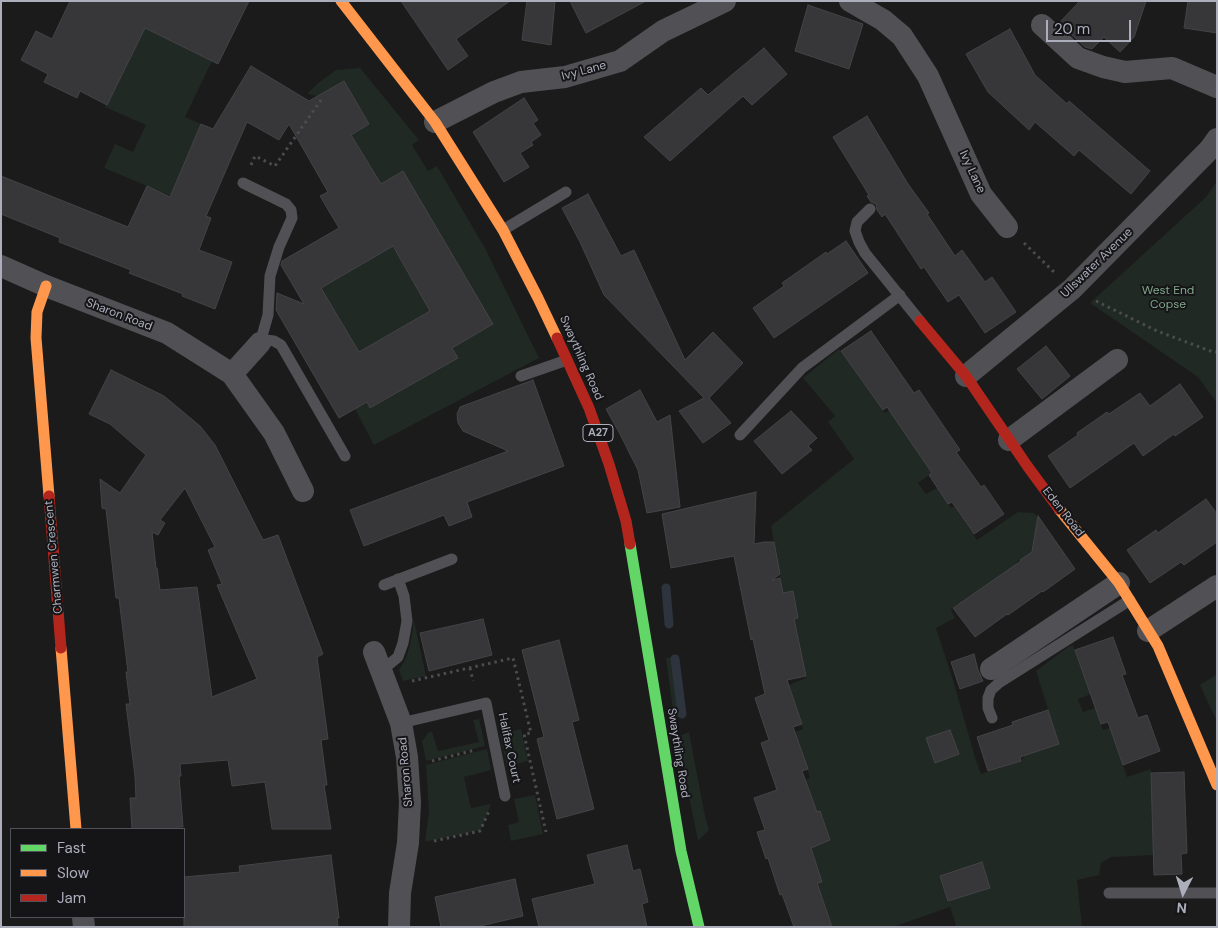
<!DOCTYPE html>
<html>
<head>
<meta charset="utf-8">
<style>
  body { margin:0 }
  #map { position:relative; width:1218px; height:928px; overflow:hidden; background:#1b1b1b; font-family:"DM Sans",sans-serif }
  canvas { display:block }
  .frame { position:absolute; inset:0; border:2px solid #acaebc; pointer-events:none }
  .legend { position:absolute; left:10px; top:828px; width:175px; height:90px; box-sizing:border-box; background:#151517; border:1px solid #515259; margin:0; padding:6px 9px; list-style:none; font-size:15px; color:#acaebc }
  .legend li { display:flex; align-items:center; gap:10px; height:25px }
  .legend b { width:25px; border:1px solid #515259 }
  .north { position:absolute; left:1158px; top:868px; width:50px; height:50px; -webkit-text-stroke:4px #151517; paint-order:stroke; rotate:185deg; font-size:14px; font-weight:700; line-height:20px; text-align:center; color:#acaebc }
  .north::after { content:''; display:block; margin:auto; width:18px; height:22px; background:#acaebc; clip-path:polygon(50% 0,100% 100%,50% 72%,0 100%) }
  .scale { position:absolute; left:1046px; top:20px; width:85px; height:22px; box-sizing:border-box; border:2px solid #acaebc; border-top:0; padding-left:6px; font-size:15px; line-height:18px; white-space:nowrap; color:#acaebc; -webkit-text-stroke:4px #151517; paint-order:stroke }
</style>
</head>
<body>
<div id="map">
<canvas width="1218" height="928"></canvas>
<div class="frame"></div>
<ul class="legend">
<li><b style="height:6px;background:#63d668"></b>Fast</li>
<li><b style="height:6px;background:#ff974d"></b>Slow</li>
<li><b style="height:6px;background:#b3261e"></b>Jam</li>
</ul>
<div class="north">N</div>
<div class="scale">20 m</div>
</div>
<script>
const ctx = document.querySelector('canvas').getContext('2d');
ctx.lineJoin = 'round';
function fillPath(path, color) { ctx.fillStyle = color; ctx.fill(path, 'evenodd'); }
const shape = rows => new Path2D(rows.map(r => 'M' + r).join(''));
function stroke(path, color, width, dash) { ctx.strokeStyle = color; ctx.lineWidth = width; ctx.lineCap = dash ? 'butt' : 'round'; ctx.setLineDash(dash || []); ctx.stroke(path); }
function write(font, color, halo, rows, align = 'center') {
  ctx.font = font + ' "DM Sans",sans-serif'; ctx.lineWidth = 4; ctx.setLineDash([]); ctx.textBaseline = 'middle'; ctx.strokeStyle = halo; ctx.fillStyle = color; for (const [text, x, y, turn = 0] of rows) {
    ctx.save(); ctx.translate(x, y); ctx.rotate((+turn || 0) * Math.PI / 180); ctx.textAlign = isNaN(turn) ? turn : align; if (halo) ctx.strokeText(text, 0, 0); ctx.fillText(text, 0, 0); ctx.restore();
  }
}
fillPath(shape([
  [113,12,212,61,185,117,201,124,171,196,104,168,115,144,133,152,146,125,105,107,129,61],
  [360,68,419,140,412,145,428,171,437,166,486,250,539,358,374,445,355,409,367,402,371,408,458,358,452,348,493,324,378,219,369,165,351,135,369,124,344,81,318,96,307,94,317,84,336,70],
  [1217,181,1217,403,1198,377,1090,303,1206,197],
  [389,240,430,311,359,352,321,288,369,260],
  [839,349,885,413,890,410,932,473,918,483,926,494,937,488,951,508,954,506,977,540,1018,512,1034,513,1048,530,1041,529,1035,533,1034,540,1039,547,1017,562,1015,566,953,607,951,610,955,618,936,628,953,680,975,757,981,774,1021,761,1024,756,1059,744,1036,671,1068,647,1073,645,1091,694,1078,699,1083,712,1095,708,1103,730,1110,728,1127,777,1151,769,1154,855,1111,857,1101,863,1099,875,1077,880,1082,927,953,927,956,925,950,907,893,927,832,927,817,883,822,882,810,844,829,837,820,811,817,812,805,780,810,778,795,732,803,729,789,685,806,678,797,633,786,621,798,618,793,591,783,593,771,526,854,459,828,422,835,416,803,378],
  [414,620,426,676,403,681,399,670,405,660,410,645],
  [678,657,686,715,674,718,666,658],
  [1217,674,1217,722,1200,685],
  [479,719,485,746,426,761,422,741,429,732,432,732,438,751,479,742,473,720],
  [521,729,528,761,507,766,500,734],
  [689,732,704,811,709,830,698,841,677,737],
  [487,749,491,770,464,777,471,808,491,804,481,830,425,842,429,811,426,765],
  [535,795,543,834,511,841,508,825,519,822,514,799]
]), '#202923');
stroke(shape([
  [666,588,669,624],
  [675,659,682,714]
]), '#2d343e', 9);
const building = shape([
  [70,1,249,1,218,64,145,28,107,105,80,91,77,98,44,82,48,74,21,60,36,31,52,39,70,1],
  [401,1,510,1,456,39,468,56,448,70,401,1],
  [527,1,555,1,551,45,522,40,527,1],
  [570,1,646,1,586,33,570,1],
  [1080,1,1146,1,1134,37,1120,52,1104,37,1092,49,1085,47,1059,23,1080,1],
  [1188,1,1217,1,1217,33,1184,28,1188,1],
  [808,5,863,24,849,69,795,51,808,5],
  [1010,29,1035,75,1067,104,1069,101,1150,171,1131,194,1079,150,1074,156,1035,122,1029,130,988,92,966,54,1010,29],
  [764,48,787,74,752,105,743,96,670,161,644,137,701,88,708,95,764,48],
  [251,66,309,101,344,81,369,124,351,135,381,184,403,171,493,324,452,348,458,358,370,408,367,402,339,418,276,310,277,293,304,304,281,265,282,261,339,228,320,196,328,192,289,124,279,140,247,122,206,216,211,218,199,250,232,262,215,309,182,296,183,294,129,273,131,270,59,242,60,238,1,214,1,176,128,227,147,186,170,197,201,124,213,129,251,66],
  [393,246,430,311,359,352,321,288,393,246],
  [524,98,538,120,533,123,541,135,531,142,533,145,520,153,529,167,504,182,473,132,524,98],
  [867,116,908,184,929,213,927,214,955,256,962,250,985,282,992,277,1016,312,985,333,959,295,948,302,924,267,921,269,885,214,882,217,877,210,876,204,871,202,867,196,869,195,833,137,867,116],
  [588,194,621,256,634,250,685,360,713,332,743,363,709,398,731,423,703,443,679,411,704,398,604,295,580,242,562,208,588,194],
  [846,241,868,273,774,338,753,308,784,286,782,283,826,252,827,254,846,241],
  [871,331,914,393,919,390,960,450,956,452,981,487,984,485,1004,514,974,534,952,502,948,504,929,475,932,473,887,407,883,410,841,351,871,331],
  [1046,346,1070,376,1042,399,1017,369,1046,346],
  [111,370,164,396,200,426,215,445,263,540,278,535,323,654,317,657,328,739,321,740,327,785,324,785,331,829,272,829,265,782,232,786,228,760,180,764,181,776,179,776,183,827,177,827,177,829,132,829,130,798,136,798,135,776,126,704,130,704,126,672,128,672,119,598,116,598,106,509,102,508,100,479,120,493,146,455,110,424,89,414,111,370],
  [185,488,215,547,208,550,222,584,217,585,257,679,212,697,197,587,160,590,157,568,156,568,152,532,158,535,165,523,160,520,185,488],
  [533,380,564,466,467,502,472,517,449,526,444,515,364,546,350,510,508,451,463,431,458,423,457,414,460,407,533,380],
  [1180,384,1203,417,1175,436,1174,434,1143,456,1134,443,1070,488,1048,456,1078,435,1077,433,1107,412,1109,414,1140,393,1150,406,1180,384],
  [640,390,657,422,670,415,680,507,647,513,638,470,620,434,606,409,640,390],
  [791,411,817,438,808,446,812,450,782,474,754,441,791,411],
  [756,492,754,544,764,542,774,542,780,574,772,580,780,578,783,593,793,591,798,618,794,619,806,676,787,680,802,724,793,727,808,769,802,771,817,812,820,811,830,840,811,848,822,882,817,883,832,927,794,927,782,894,780,895,768,858,766,859,757,832,765,830,754,798,777,790,761,743,769,740,755,698,765,694,753,639,751,640,734,556,671,568,662,514,756,492],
  [1206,499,1217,514,1217,542,1184,565,1181,562,1150,583,1127,550,1156,530,1158,533,1206,499],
  [1038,516,1075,569,1043,592,1042,591,1008,615,1007,614,975,637,953,608,1021,561,1020,560,1032,552,1038,516],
  [483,619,492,655,429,671,420,633,483,619],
  [1113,637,1126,674,1122,675,1138,718,1147,715,1160,751,1123,765,1108,722,1101,724,1075,650,1113,637],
  [559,640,579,720,572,722,594,809,557,819,537,739,544,737,522,650,559,640],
  [974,654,978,670,983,681,960,689,951,662,974,654],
  [1048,710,1059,744,1020,757,1021,761,988,771,977,737,1013,725,1012,722,1048,710],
  [950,730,959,754,935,763,926,738,950,730],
  [1184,772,1187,853,1181,854,1182,874,1154,875,1151,773,1184,772],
  [627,845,633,871,640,869,648,902,642,904,647,927,539,927,532,899,595,884,587,855,627,845],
  [331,855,339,918,337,918,338,927,184,927,184,877,240,872,239,866,331,855],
  [982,862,990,888,948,901,940,876,982,862],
  [515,879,523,916,476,927,441,927,435,897,515,879]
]);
fillPath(building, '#373739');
stroke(building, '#444447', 1);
stroke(shape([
  [251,165,255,156,275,166,321,100],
  [1024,243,1054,272],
  [1096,301,1157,331,1213,352,1217,352],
  [470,668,473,681],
  [412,681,513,658,531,733,524,734,546,832],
  [432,761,475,750],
  [434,841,480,831,490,809]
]), '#4c4c50', 3, [2.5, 4]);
stroke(shape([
  [243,183,286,204,291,210,292,218,279,247,270,276,268,315,260,343,266,340,274,341,281,345,345,456],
  [870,209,857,222,855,231,859,242,865,253,920,321],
  [503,230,566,192],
  [521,376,567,360],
  [740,435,802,368,900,295],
  [384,585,452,559],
  [381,671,398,657,403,643,407,621,404,596,398,579],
  [992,718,988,708,988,698,991,690,1000,682,1130,600],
  [401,723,486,703,505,796],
  [1109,893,1217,893]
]), '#515155', 11);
stroke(shape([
  [850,1,883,20,902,36,928,76,981,194,1007,227],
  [1042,25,1078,58,1103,67,1125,72,1172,68,1217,87],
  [435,122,494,92,521,82,565,77,620,61,663,31,725,1],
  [1,266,46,286,167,333,232,374,274,433,303,491],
  [232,374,260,343],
  [966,376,1072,289,1210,149,1217,139],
  [1009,440,1117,360],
  [1148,631,1217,586],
  [374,652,401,723,407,757,410,802,408,843,400,893,399,927],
  [991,669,1119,583],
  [83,917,84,927]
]), '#515155', 22);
stroke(shape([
  [630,544,681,851,699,927]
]), '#63d668', 11);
stroke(shape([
  [341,1,435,122,503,230,538,298,557,338],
  [46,286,37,312,36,338,49,496],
  [1059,509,1119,583,1158,646,1217,785],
  [61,648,76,829]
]), '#ff974d', 11);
stroke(shape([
  [920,321,966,376,1028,467,1059,509],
  [557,338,589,408,609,464,626,521,630,544],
  [49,496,61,648]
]), '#b3261e', 11);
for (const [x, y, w] of [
  [598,433,30]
]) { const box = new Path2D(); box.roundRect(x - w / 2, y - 8.5, w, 17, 4); ctx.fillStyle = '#151517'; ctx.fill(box); stroke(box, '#acaebc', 1); }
write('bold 11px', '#acaebc', null, [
  ["A27",598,433]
]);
write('12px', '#acaebc', '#151517', [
  ["Ivy Lane",584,71,-15],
  ["Ivy Lane",972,172,65],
  ["Ullswater Avenue",1097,263,-44],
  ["Sharon Road",119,315,21],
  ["Swaythling Road",581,358,66],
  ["Eden Road",1063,512,52],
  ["Charmwen Crescent",54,557,-95],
  ["Halifax Court",509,748,78],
  ["Swaythling Road",678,753,81],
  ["Sharon Road",406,772,-95]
]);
write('12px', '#83a78c', '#151517', [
  ["West End",1168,291],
  ["Copse",1168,305]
]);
</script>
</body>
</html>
